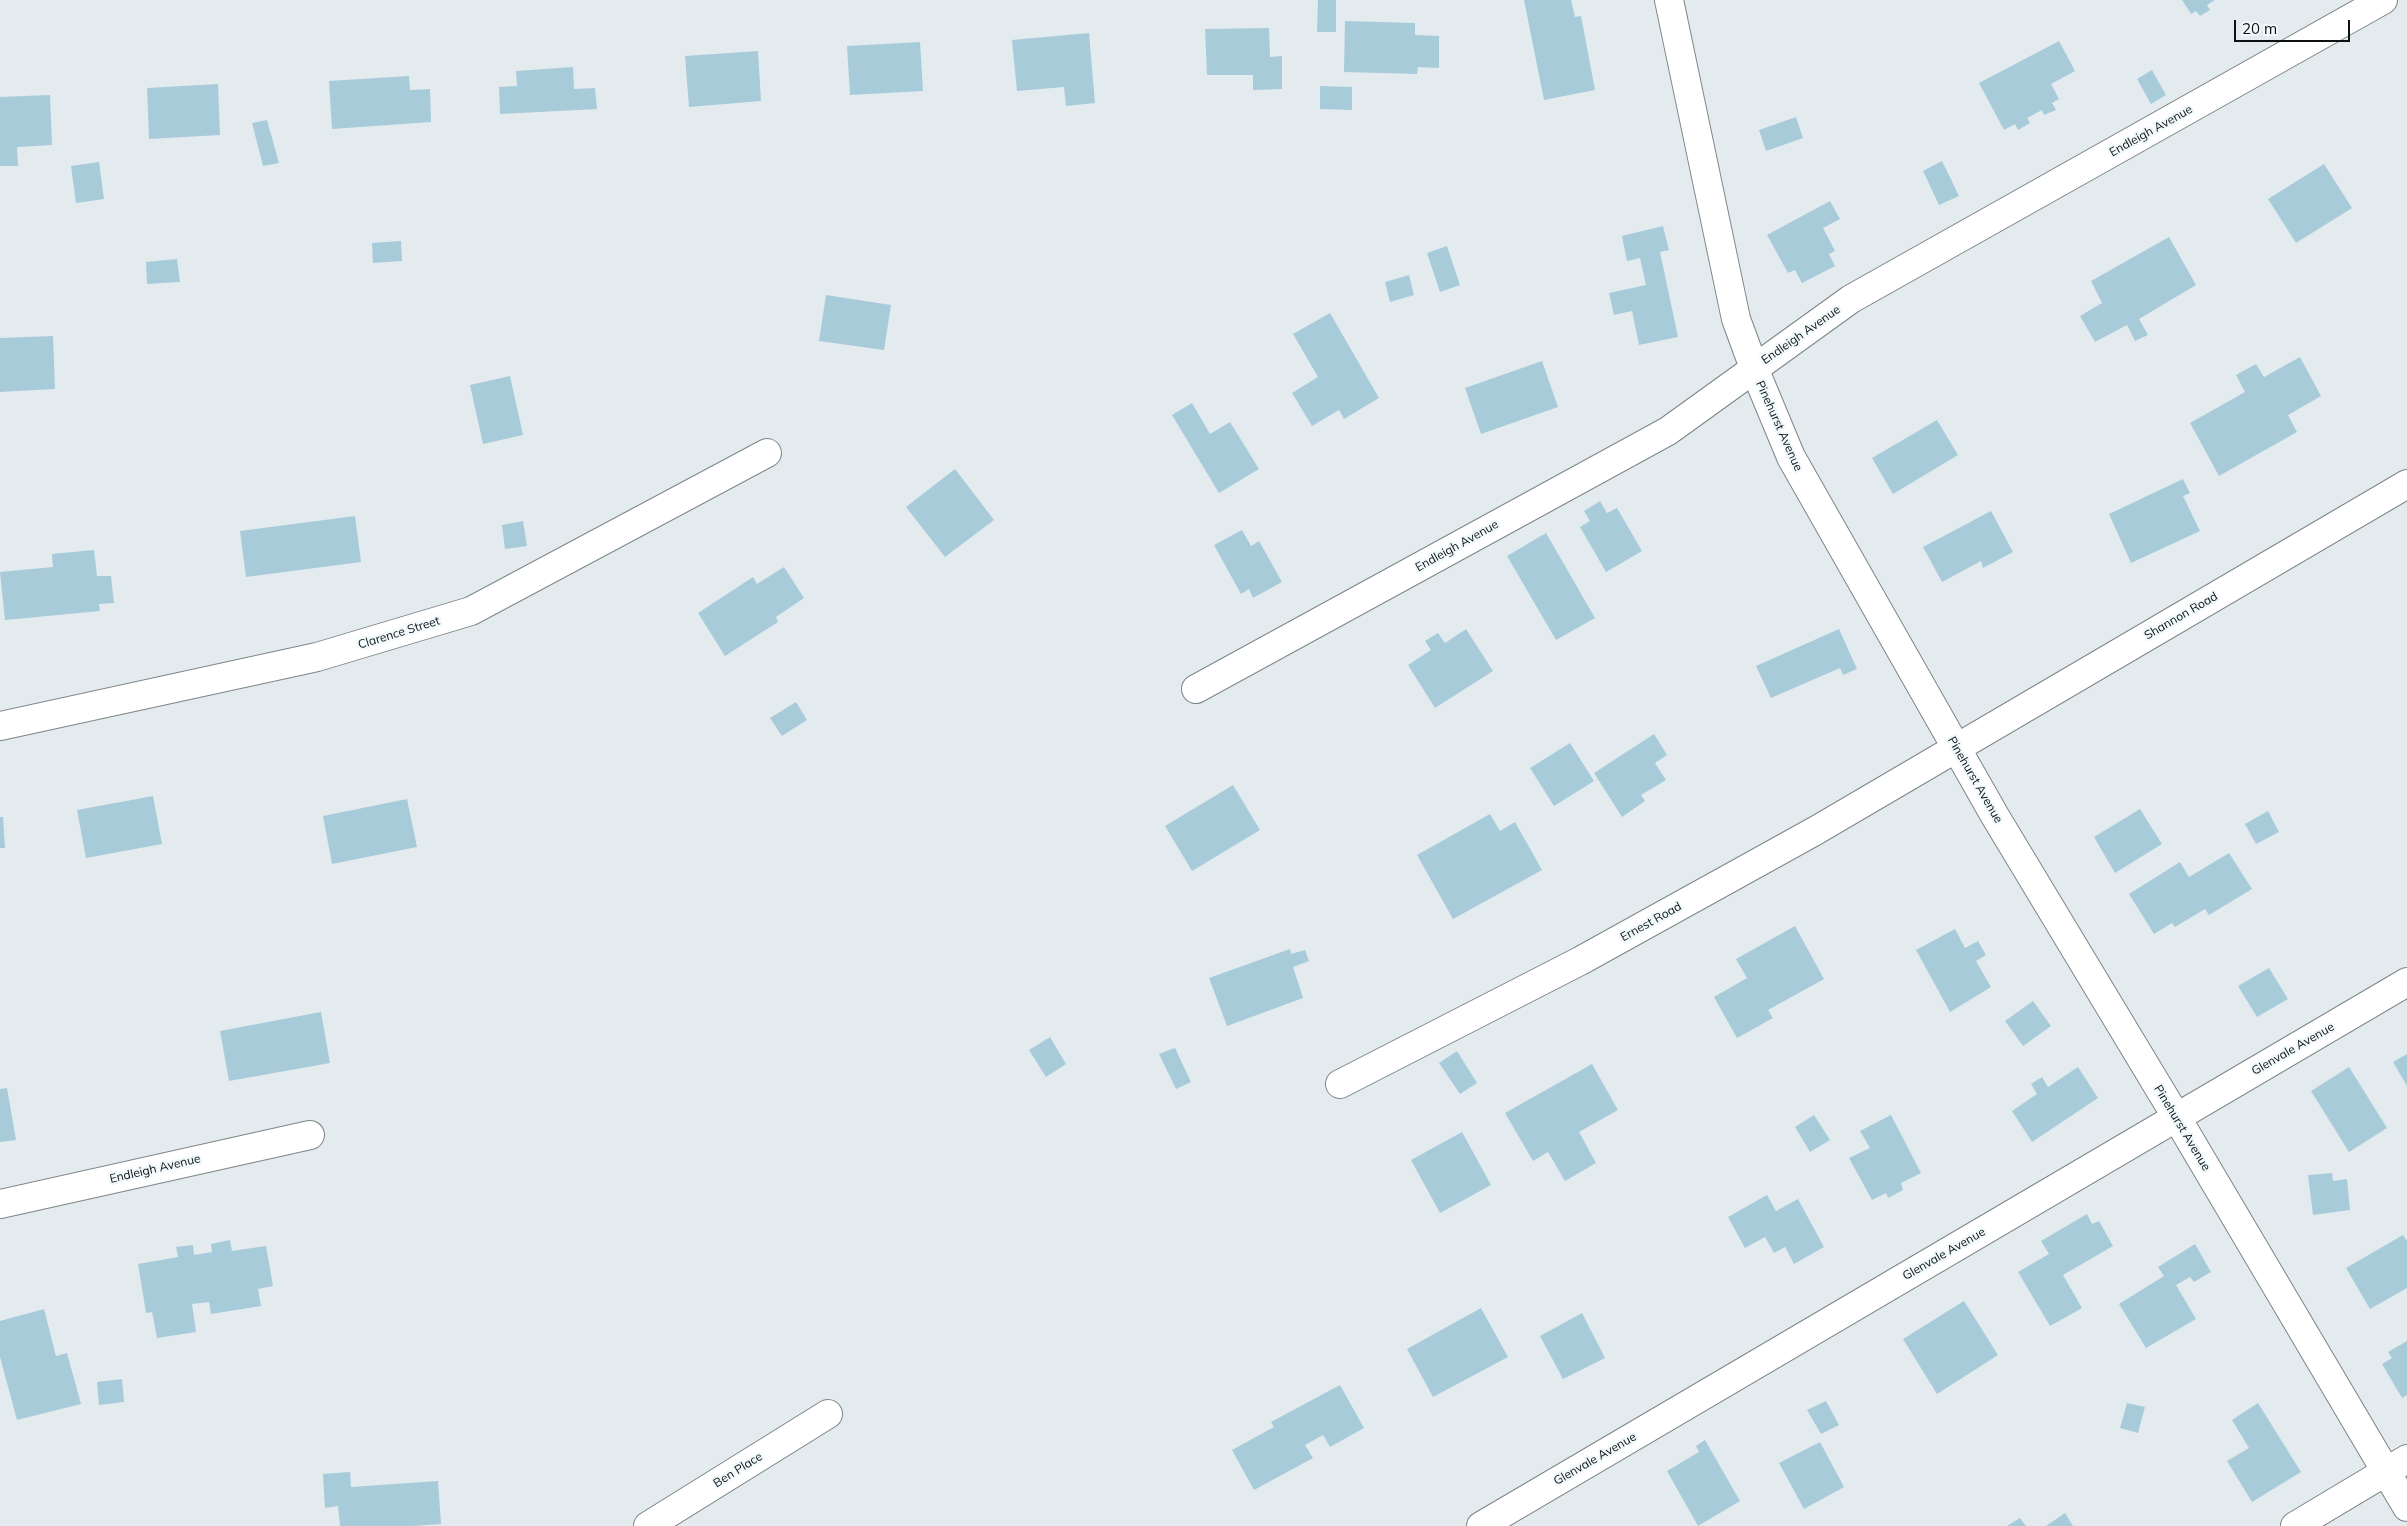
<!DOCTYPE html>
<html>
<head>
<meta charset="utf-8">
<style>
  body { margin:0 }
  #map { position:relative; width:2407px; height:1526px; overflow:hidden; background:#e3ebef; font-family:Mulish,sans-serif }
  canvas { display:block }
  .scale { position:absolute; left:2234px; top:20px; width:116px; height:22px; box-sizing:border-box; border:2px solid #0e1112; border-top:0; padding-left:6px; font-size:15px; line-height:18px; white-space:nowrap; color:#0e1112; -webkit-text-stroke:4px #f0f9fc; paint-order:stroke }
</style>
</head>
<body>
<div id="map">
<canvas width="2407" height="1526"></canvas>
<div class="scale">20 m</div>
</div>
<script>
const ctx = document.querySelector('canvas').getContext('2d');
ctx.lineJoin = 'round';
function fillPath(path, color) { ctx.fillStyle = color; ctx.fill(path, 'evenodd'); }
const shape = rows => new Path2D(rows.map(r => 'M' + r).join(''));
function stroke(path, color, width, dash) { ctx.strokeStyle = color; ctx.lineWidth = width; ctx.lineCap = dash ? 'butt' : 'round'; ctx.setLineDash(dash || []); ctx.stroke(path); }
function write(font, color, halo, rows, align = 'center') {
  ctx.font = font + ' Mulish,sans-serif'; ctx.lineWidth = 4.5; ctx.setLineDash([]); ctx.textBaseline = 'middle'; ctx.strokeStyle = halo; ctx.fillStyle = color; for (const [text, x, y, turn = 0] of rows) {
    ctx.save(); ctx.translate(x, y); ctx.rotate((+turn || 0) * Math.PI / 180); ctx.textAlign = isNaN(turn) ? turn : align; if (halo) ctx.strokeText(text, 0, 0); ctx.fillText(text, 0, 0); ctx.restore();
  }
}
fillPath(shape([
  [1318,0,1336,0,1336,32,1317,32],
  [1524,0,1571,0,1575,17,1581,16,1595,90,1544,100],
  [2182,0,2215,0,2207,5,2210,10,2200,16,2196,11,2191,14],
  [1345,21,1415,23,1415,35,1439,36,1439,68,1418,67,1417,74,1344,72],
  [1269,28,1270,57,1282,56,1282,89,1253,90,1253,75,1207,75,1205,29],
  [1089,33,1095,103,1066,106,1064,87,1017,91,1012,40],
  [2059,41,2075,71,2051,84,2059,99,2052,103,2056,110,2044,115,2042,110,2027,118,2030,123,2018,130,2015,124,2004,130,1979,83],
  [920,42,923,91,850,95,847,46],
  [758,51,761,101,689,107,685,56],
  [573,67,574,89,595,88,597,109,500,114,499,87,517,86,516,71],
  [2152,70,2166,95,2151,104,2137,79],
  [409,76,410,90,430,89,431,122,332,129,329,81],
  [218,84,220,135,149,139,147,88],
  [1320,86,1352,87,1352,110,1320,109],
  [50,95,52,145,17,147,18,166,0,166,0,97],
  [1796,117,1803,138,1766,151,1759,130],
  [267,120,279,163,263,166,252,123],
  [1942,161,1959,196,1939,205,1923,171],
  [99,162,104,199,76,203,71,166],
  [2324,164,2352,208,2296,243,2268,199],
  [1830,201,1840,219,1823,228,1835,251,1829,254,1835,266,1802,283,1795,270,1788,273,1767,235],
  [1663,226,1669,250,1660,252,1678,337,1639,345,1632,311,1614,315,1609,293,1646,285,1640,258,1627,261,1622,236],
  [2169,237,2196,285,2139,319,2148,335,2135,341,2127,325,2095,342,2080,316,2102,303,2091,281],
  [401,241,402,261,373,263,372,243],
  [1447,246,1460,285,1440,292,1427,253],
  [177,259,180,282,147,284,146,262],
  [1409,275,1414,295,1390,302,1385,282],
  [826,295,891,305,884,350,819,341],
  [1330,313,1379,398,1344,419,1339,410,1312,426,1292,393,1318,377,1293,334],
  [53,336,55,389,0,392,0,338],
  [2300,357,2321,396,2288,415,2297,432,2219,476,2190,423,2245,392,2236,375,2256,364,2264,377],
  [1542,361,1558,407,1481,434,1465,388],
  [510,376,523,435,483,444,470,385],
  [1192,403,1210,434,1230,422,1259,469,1219,493,1172,415],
  [1937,420,1958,455,1893,494,1872,458],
  [955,469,994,520,945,557,906,507],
  [2183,479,2190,493,2183,496,2200,531,2131,563,2109,514],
  [1600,501,1607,513,1617,508,1642,551,1606,572,1580,527,1590,521,1584,511],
  [1991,511,2013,552,1983,568,1981,561,1942,582,1923,547],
  [355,516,361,562,246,577,240,531],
  [523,521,527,546,505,549,502,525],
  [1242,530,1251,546,1259,541,1282,582,1253,598,1249,589,1241,594,1214,545],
  [1546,533,1595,618,1556,640,1507,556],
  [94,550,97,576,111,576,114,603,99,604,100,611,5,620,0,572,53,567,52,554],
  [784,567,804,598,776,617,778,622,725,656,698,613,753,577,757,584],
  [1466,629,1493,671,1435,708,1408,665,1431,650,1425,641,1438,633,1445,643],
  [1839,629,1857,669,1843,675,1840,668,1771,698,1756,666],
  [796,702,807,720,782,736,770,718],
  [1654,734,1667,755,1655,763,1666,780,1641,795,1645,801,1622,817,1594,773],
  [1570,743,1594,781,1554,806,1530,768],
  [1233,785,1260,830,1192,871,1165,826],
  [153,796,162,844,86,858,77,810],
  [407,799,417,847,332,864,323,816],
  [2140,809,2162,844,2115,873,2094,837],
  [2268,811,2279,832,2256,844,2245,824],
  [1490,814,1500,831,1515,822,1542,870,1453,919,1417,855],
  [0,817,3,817,5,848,0,848],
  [2229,853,2252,889,2209,915,2205,909,2175,927,2172,923,2154,934,2129,894,2180,862,2189,877],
  [1795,926,1824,979,1768,1010,1773,1018,1737,1038,1714,997,1747,978,1736,959],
  [1955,929,1965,948,1978,941,1986,955,1976,961,1991,987,1950,1012,1916,950],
  [1290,949,1291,954,1305,950,1309,961,1293,967,1303,998,1227,1026,1209,978],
  [2269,968,2288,999,2257,1017,2238,986],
  [2033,1001,2051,1026,2023,1046,2005,1021],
  [321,1012,330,1063,229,1081,220,1031],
  [1050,1037,1066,1064,1046,1077,1029,1050],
  [1175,1048,1191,1082,1176,1089,1159,1054],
  [1457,1051,1477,1083,1460,1094,1439,1063],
  [2407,1054,2407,1086,2393,1062],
  [1592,1064,1618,1110,1579,1132,1596,1163,1565,1181,1548,1152,1533,1161,1505,1113],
  [2078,1067,2098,1098,2032,1142,2012,1111,2037,1094,2031,1084,2042,1077,2048,1087],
  [2349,1067,2387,1128,2349,1152,2311,1091],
  [7,1088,16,1140,0,1142,0,1089],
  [1814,1115,1830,1140,1810,1152,1795,1127],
  [1891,1115,1921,1173,1901,1183,1903,1190,1888,1198,1886,1193,1872,1200,1849,1158,1870,1148,1860,1131],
  [1462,1132,1491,1185,1440,1213,1411,1160],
  [2332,1173,2333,1181,2347,1179,2350,1210,2313,1215,2308,1175],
  [1767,1195,1776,1211,1798,1199,1824,1247,1794,1264,1785,1247,1774,1253,1765,1237,1745,1248,1728,1217],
  [2087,1214,2092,1224,2099,1221,2113,1246,2063,1275,2082,1308,2050,1326,2018,1272,2049,1254,2041,1241],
  [2403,1235,2407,1241,2407,1288,2370,1309,2346,1268],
  [230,1240,232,1251,266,1246,273,1286,258,1289,261,1306,211,1314,209,1302,192,1304,196,1332,157,1338,152,1312,146,1313,138,1264,178,1257,176,1247,193,1245,194,1255,212,1252,211,1244],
  [2195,1244,2211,1272,2194,1282,2190,1277,2176,1285,2196,1319,2146,1348,2119,1304,2164,1276,2158,1267],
  [1964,1301,1998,1355,1937,1394,1903,1339],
  [1481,1308,1508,1357,1433,1397,1407,1349],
  [44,1309,56,1356,67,1353,81,1404,17,1420,0,1357,0,1321],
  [1582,1313,1605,1358,1563,1379,1540,1336],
  [2407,1341,2407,1395,2402,1398,2382,1364,2392,1358,2388,1352],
  [122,1379,124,1402,99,1405,97,1382],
  [1340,1385,1364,1428,1330,1447,1323,1435,1305,1445,1313,1458,1254,1490,1232,1450,1274,1427,1271,1422],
  [1826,1401,1839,1425,1821,1434,1807,1410],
  [2127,1403,2145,1407,2138,1433,2120,1428],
  [2258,1403,2301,1472,2252,1502,2227,1461,2249,1448,2232,1420],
  [1705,1440,1740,1501,1698,1526,1667,1471,1699,1452,1696,1446],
  [1820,1442,1844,1487,1804,1509,1779,1463],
  [350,1472,351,1487,438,1481,441,1524,413,1526,340,1526,338,1506,325,1508,323,1474],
  [2065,1513,2073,1526,2046,1526],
  [2020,1518,2026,1526,2007,1526]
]), '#a8cbda');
const minor = shape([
  [1669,0,1736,319,1754,368,1791,457,1995,816,2177,1118,2407,1507],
  [1196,689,1668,431,1851,299,2383,0],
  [0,726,317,657,471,611,767,453],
  [1340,1084,1580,961,1815,831,2407,484],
  [0,1204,310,1135],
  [648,1526,828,1414],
  [1481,1526,2407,982],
  [2295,1526,2407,1459]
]);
stroke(minor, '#7d8588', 30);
stroke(minor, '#fff', 28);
write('12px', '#0e1112', '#f0f9fc', [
  ["Endleigh Avenue",2151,131,-29],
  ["Endleigh Avenue",1801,335,-35],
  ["Pinehurst Avenue",1779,426,66],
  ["Endleigh Avenue",1457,546,-29],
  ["Shannon Road",2181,616,-30],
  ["Clarence Street",399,633,-17],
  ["Pinehurst Avenue",1975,780,60],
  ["Ernest Road",1651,922,-29],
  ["Glenvale Avenue",2293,1049,-30],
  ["Pinehurst Avenue",2182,1128,59],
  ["Endleigh Avenue",155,1169,-13],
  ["Glenvale Avenue",1944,1254,-30],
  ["Glenvale Avenue",1595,1459,-30],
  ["Ben Place",738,1470,-32]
]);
</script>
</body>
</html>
